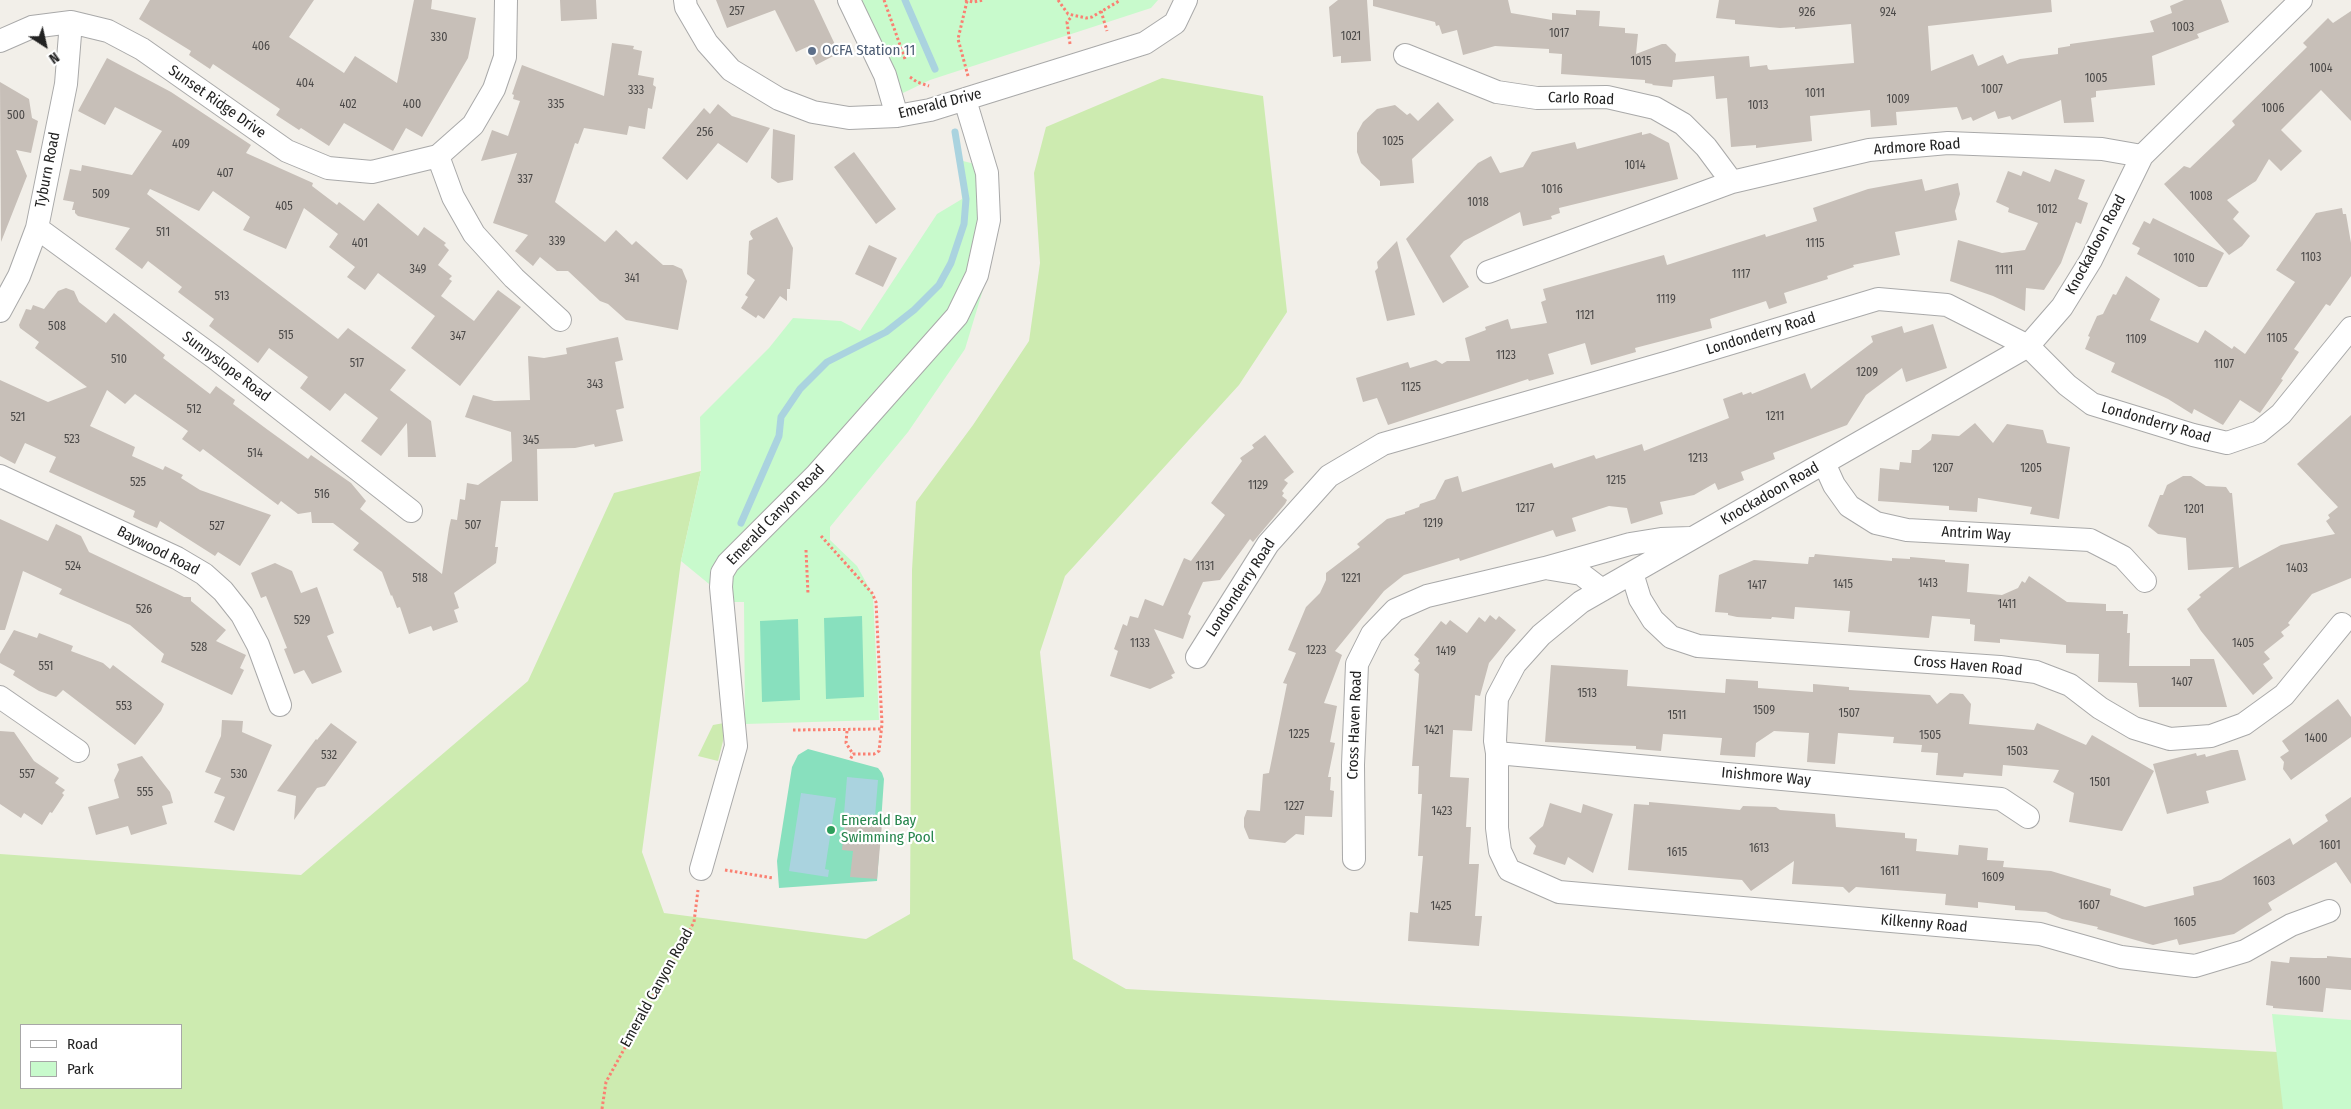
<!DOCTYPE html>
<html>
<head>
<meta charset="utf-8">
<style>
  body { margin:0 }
  #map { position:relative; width:2351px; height:1109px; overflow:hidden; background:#f2efe9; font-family:"Fira Sans Condensed",sans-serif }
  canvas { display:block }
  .legend { position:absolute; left:20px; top:1024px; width:162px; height:65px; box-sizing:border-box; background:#fff; border:1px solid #a7a7a7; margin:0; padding:6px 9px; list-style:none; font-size:15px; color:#222 }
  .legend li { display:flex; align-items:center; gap:10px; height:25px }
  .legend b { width:25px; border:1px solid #a7a7a7 }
  .north { position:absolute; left:20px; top:20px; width:50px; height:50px; -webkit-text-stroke:4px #fff; paint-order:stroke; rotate:145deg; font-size:14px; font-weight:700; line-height:20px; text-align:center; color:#222 }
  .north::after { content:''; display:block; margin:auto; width:18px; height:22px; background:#222; clip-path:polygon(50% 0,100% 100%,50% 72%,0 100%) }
</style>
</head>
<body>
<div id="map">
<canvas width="2351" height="1109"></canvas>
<ul class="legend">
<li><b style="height:6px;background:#fff"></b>Road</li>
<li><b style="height:14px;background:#c8facc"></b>Park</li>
</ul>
<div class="north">N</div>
</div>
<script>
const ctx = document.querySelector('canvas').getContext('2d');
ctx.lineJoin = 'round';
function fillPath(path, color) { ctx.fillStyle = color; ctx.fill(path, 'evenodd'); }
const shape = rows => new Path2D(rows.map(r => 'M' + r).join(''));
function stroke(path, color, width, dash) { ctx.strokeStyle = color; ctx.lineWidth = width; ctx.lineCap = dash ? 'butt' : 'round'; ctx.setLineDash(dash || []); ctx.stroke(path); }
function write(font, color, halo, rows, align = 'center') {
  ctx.font = font + ' "Fira Sans Condensed",sans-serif'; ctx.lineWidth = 4.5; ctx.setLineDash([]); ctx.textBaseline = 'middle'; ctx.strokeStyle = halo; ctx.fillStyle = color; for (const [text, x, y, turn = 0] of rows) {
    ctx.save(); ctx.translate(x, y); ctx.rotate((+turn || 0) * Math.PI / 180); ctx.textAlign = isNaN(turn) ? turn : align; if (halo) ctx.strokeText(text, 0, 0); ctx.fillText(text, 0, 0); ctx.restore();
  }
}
fillPath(shape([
  [1162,78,1263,96,1287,312,1239,385,1065,576,1040,652,1073,959,1126,989,2351,1056,2351,1109,0,1109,0,854,301,875,528,681,614,493,701,471,681,561,642,852,664,913,866,939,910,914,912,570,916,502,973,425,1029,341,1040,263,1034,173,1046,127],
  [21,1025,181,1025,181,1088,21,1088],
  [724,723,723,741,718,761,698,756,713,725]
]), '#cdebb0');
fillPath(shape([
  [854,0,1158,0,1151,8,930,80,903,93,887,74],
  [959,160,987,167,988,273,965,349,908,432,830,527,830,540,857,566,873,595,879,720,745,724,744,602,731,602,681,561,701,471,700,417,769,348,793,318,841,321,860,331,937,214,962,199],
  [2272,1014,2351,1020,2351,1109,2283,1109]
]), '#c8facc');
fillPath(shape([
  [862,616,864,697,826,699,824,618],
  [798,619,800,700,762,702,760,621],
  [808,749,878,768,882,773,884,779,877,881,779,888,777,861,792,767,798,755]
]), '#88e0be');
fillPath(shape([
  [847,777,878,780,875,816,844,814],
  [801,793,836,798,825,869,829,870,828,877,789,871]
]), '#aad3df');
stroke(shape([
  [905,0,935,69],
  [741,523,779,436,781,417,800,389,827,362,886,332,914,310,939,285,951,263,964,224,966,199,955,132]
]), '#aad3df', 7);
fillPath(shape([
  [150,0,314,0,289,37,344,73,355,56,397,83,414,0,432,0,431,9,476,18,468,58,422,137,406,128,393,151,344,123,329,146,301,128,299,130,276,115,280,109,213,64,210,69,189,55,191,51,139,19],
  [560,0,596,0,597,19,561,21],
  [716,0,814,0,839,53,816,65,807,47,796,52,775,10,727,28],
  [1338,0,1367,0,1371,61,1341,63,1341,56,1333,57,1329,7],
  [1373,0,1508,0,1511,13,1552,20,1552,13,1576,15,1576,10,1600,11,1599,26,1625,28,1625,33,1638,34,1636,54,1662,44,1666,44,1676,54,1675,62,1749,56,1750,67,1767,65,1768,69,1770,70,1854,63,1851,24,1795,29,1795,27,1780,28,1735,24,1735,20,1716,18,1719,0,2051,0,2052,12,1928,26,1931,71,1973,54,1978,66,2003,55,2007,64,2020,59,2058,54,2058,48,2070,46,2070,44,2154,32,2150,21,2172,13,2170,6,2184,0,2221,0,2229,22,2197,34,2199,38,2152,56,2155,85,2096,91,2096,97,2091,98,2094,122,2064,123,2061,100,2012,120,2010,116,1998,119,1995,111,1973,121,1971,117,1962,120,1957,107,1896,112,1897,125,1871,127,1870,110,1810,116,1812,141,1756,148,1756,145,1731,147,1727,98,1716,99,1714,76,1673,80,1672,87,1652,85,1653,84,1645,83,1645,80,1561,74,1562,54,1549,53,1549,49,1495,46,1463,55,1457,30,1442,34,1439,25,1436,26,1435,22,1373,6],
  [2351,11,2351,121,2321,90,2281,130,2302,151,2281,171,2269,159,2256,181,2227,200,2239,212,2233,219,2250,236,2242,246,2229,255,2164,184,2184,166,2190,168,2235,125,2232,121,2307,47,2303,43,2328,18,2333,23],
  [612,43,634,46,633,49,642,51,638,75,654,78,653,85,656,87,652,109,648,108,645,129,629,126,627,135,584,128,578,144,575,143,555,202,605,242,616,230,632,245,636,241,663,265,673,265,682,269,687,281,678,330,626,320,608,304,600,301,568,271,557,271,540,257,533,266,515,251,528,235,493,223,517,153,481,161,492,130,508,136,520,101,513,99,514,95,512,94,522,65,604,96],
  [107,58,171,92,251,145,246,153,313,183,312,186,337,205,339,202,364,221,378,203,418,236,424,227,446,243,444,245,449,250,438,265,452,276,449,279,452,281,441,296,474,321,498,290,521,307,460,386,411,348,435,316,378,273,365,290,347,277,355,267,329,247,338,234,304,208,286,249,243,230,250,217,213,191,199,211,150,189,147,194,338,339,348,328,406,370,390,390,431,421,436,457,408,457,407,423,381,456,361,441,378,418,345,393,330,411,300,388,308,377,269,348,258,363,209,326,214,319,178,292,182,287,148,261,142,269,115,249,130,228,78,216,75,213,75,210,72,210,74,202,63,200,70,169,81,171,82,165,132,175,162,131,115,107,105,125,78,111],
  [0,82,29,99,32,118,38,121,31,153,16,150,27,176,1,242],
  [1438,102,1454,120,1412,159,1414,183,1380,186,1380,181,1361,163,1357,152,1357,133,1363,122,1377,109,1395,105,1407,115,1410,113,1418,121],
  [718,104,732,116,770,128,747,163,718,143,687,180,662,158,704,108,710,114],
  [773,129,795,135,793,180,778,183,771,178],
  [1642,132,1642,135,1650,133,1669,143,1678,179,1559,208,1560,213,1551,216,1552,219,1523,226,1520,212,1464,241,1450,256,1469,287,1443,303,1406,239,1478,163,1491,156,1500,173,1523,167,1532,152,1575,142,1577,149],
  [854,152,896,209,876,224,834,167],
  [2055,169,2085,180,2078,199,2088,203,2081,224,2076,222,2061,263,2044,290,2026,288,2025,311,1993,296,1950,281,1958,240,2002,253,2025,250,2038,223,2008,212,2009,208,1996,202,2008,171,2021,176,2023,171,2050,182],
  [1922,179,1925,191,1958,183,1960,194,1955,211,1957,220,1895,232,1900,255,1853,265,1854,267,1827,276,1828,279,1784,293,1787,303,1769,309,1766,301,1710,319,1712,328,1635,348,1636,352,1591,365,1585,343,1548,354,1554,374,1529,381,1528,379,1388,425,1377,398,1363,402,1356,378,1408,362,1410,368,1436,360,1442,364,1447,361,1470,361,1465,338,1486,330,1485,327,1508,319,1511,329,1547,323,1541,302,1546,300,1543,289,1664,255,1667,265,1765,234,1766,237,1817,221,1813,208,1868,189],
  [2342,208,2343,214,2346,214,2351,243,2351,276,2330,306,2326,304,2294,349,2299,352,2281,379,2283,380,2260,413,2240,400,2223,425,2194,409,2192,414,2168,399,2111,372,2115,363,2085,349,2090,337,2088,336,2097,316,2103,314,2113,294,2116,295,2126,276,2160,299,2150,320,2198,343,2205,330,2232,349,2234,346,2245,354,2295,282,2276,270,2316,213],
  [777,217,793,248,790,289,787,289,787,301,780,296,764,319,758,315,756,318,741,308,748,297,745,295,755,280,747,274,749,241,753,239,750,234,751,231],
  [2153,218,2224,253,2207,287,2199,287,2137,254,2140,248,2132,244,2144,221,2150,224],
  [1397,241,1415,315,1387,321,1375,271,1378,268,1377,262],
  [869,245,897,258,883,287,855,274],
  [66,288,74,291,79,302,106,323,114,313,165,355,163,358,210,394,216,386,235,400,233,404,268,430,308,459,311,455,351,483,366,501,360,509,442,574,449,528,451,519,457,520,460,499,465,500,467,483,478,485,512,461,511,432,465,417,473,395,494,401,530,400,528,356,544,358,567,354,566,348,618,337,623,360,615,362,624,408,616,410,623,441,595,447,594,444,575,448,537,449,538,501,501,501,495,547,498,547,496,563,454,593,459,608,454,610,458,622,433,631,431,626,409,634,400,607,397,608,392,595,391,596,382,572,353,550,359,543,333,523,312,523,311,512,298,514,281,501,278,505,203,449,200,452,182,439,188,431,135,394,125,404,107,390,90,426,135,447,132,456,163,470,165,466,183,475,181,478,200,490,271,515,240,566,218,552,215,556,160,521,157,528,143,522,133,517,135,511,49,472,56,457,25,443,15,464,0,456,0,380,48,402,87,387,35,348,39,342,20,328,19,325,26,309,31,310,33,305,44,309,58,291],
  [1933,324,1947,368,1906,382,1902,368,1866,395,1847,425,1773,453,1775,459,1741,472,1744,480,1718,490,1715,483,1694,495,1660,502,1663,514,1631,524,1627,508,1609,506,1572,518,1576,531,1556,537,1553,530,1460,561,1459,558,1404,575,1384,591,1335,651,1342,655,1324,703,1337,706,1330,742,1335,743,1328,777,1331,777,1330,790,1334,791,1332,817,1305,816,1304,835,1296,834,1285,843,1249,839,1244,827,1244,818,1247,810,1260,811,1263,774,1269,773,1287,684,1283,683,1296,653,1288,650,1306,607,1320,593,1326,580,1326,573,1360,547,1357,544,1387,519,1405,514,1405,512,1419,507,1420,504,1435,499,1445,480,1458,476,1462,492,1552,463,1554,468,1594,455,1596,459,1642,444,1644,451,1729,418,1723,399,1742,392,1743,395,1751,392,1752,394,1805,373,1811,389,1873,342,1871,336,1902,326,1904,333],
  [2351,415,2351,578,2312,594,2288,623,2290,625,2281,632,2284,636,2264,652,2270,659,2263,664,2273,678,2253,695,2201,631,2187,609,2201,597,2199,595,2234,567,2188,570,2186,538,2158,534,2148,526,2160,495,2163,495,2167,485,2183,476,2191,476,2206,486,2226,487,2230,493,2232,493,2239,568,2281,545,2335,534,2326,521,2330,518,2328,515,2338,507,2297,464],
  [1975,423,1993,443,2007,424,2043,430,2047,443,2070,447,2059,519,2030,514,2032,507,1978,498,1977,512,1949,510,1949,506,1878,501,1880,468,1899,470,1900,462,1911,463,1912,450,1919,450,1931,440,1932,434,1959,436],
  [1265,435,1294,472,1284,480,1288,483,1282,491,1284,493,1282,496,1287,500,1285,504,1253,542,1250,539,1220,580,1203,582,1188,614,1191,616,1183,639,1154,629,1175,673,1171,675,1173,678,1150,689,1110,676,1118,651,1114,649,1123,624,1127,626,1130,616,1138,618,1145,599,1163,606,1184,558,1191,561,1225,515,1211,503,1242,461,1240,458,1254,448,1252,445],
  [0,519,48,541,56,524,81,536,89,552,184,597,191,597,191,601,226,630,216,641,246,655,240,668,244,670,232,695,161,662,164,654,130,625,59,594,62,589,23,571,5,630,0,630],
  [1815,554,1892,561,1892,558,1910,559,1910,557,1945,560,1945,562,1969,564,1967,592,2002,595,2018,588,2022,581,2025,583,2029,576,2067,602,2106,604,2106,611,2123,611,2123,614,2128,614,2127,633,2130,633,2129,666,2190,666,2190,659,2214,659,2227,707,2139,707,2137,683,2098,682,2099,654,2066,653,2066,645,2000,639,2000,643,1974,641,1975,625,1970,624,1970,619,1932,616,1929,638,1848,632,1850,611,1795,607,1794,619,1772,617,1771,619,1737,617,1728,615,1728,613,1715,612,1719,575,1754,560,1808,564,1809,557,1814,557],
  [275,563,292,571,301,593,317,587,334,633,327,636,342,672,312,684,304,670,294,674,284,649,287,648,266,596,261,598,251,573],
  [1490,615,1496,620,1499,616,1516,630,1489,663,1480,696,1475,695,1472,731,1453,730,1450,777,1469,778,1466,827,1471,827,1469,864,1479,864,1475,916,1482,916,1479,946,1408,941,1410,912,1418,913,1423,856,1418,856,1422,794,1418,794,1419,766,1412,766,1419,674,1414,670,1420,663,1418,661,1419,659,1414,655,1441,621,1446,625,1450,620,1467,633,1479,617,1485,622],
  [14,630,37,638,39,633,73,646,71,651,103,663,110,669,113,665,164,704,161,711,135,745,63,690,56,697,39,691,13,675,15,671,0,663,0,654],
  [1551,665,1628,670,1627,686,1725,693,1726,679,1758,681,1758,688,1813,692,1813,684,1849,687,1849,690,1930,695,1937,704,1950,693,1963,694,1971,704,1969,724,2034,730,2037,723,2086,745,2092,735,2154,771,2122,831,2069,822,2074,793,2053,782,2059,770,2003,765,2002,776,1964,773,1963,777,1936,775,1938,753,1921,752,1922,745,1893,743,1894,737,1838,733,1835,764,1807,762,1809,733,1774,731,1756,743,1755,757,1720,755,1722,738,1663,734,1661,751,1636,749,1636,746,1545,742],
  [2338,699,2351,717,2351,737,2291,780,2283,769,2284,762,2280,757,2289,751,2282,741],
  [222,720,243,721,242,732,272,745,234,831,214,822,225,797,214,793,221,778,205,772,221,736],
  [331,723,357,742,325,786,317,788,294,820,296,796,277,791,316,739,317,740],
  [0,731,14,732,34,761,59,778,55,783,65,790,62,793,64,795,52,813,50,812,42,825,24,813,21,818,0,804],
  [2231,750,2238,750,2246,780,2206,791,2209,803,2167,814,2153,764,2196,753,2197,756,2205,754,2206,757],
  [142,756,170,792,173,803,162,806,167,824,131,835,128,826,96,835,88,807,119,798,114,780,119,770,117,764],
  [2351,797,2351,884,2336,862,2268,903,2272,910,2234,934,2179,945,2177,939,2153,945,2097,929,2098,927,2062,919,2046,912,2015,910,2015,906,1978,902,1978,908,1945,905,1946,894,1856,887,1849,893,1843,887,1792,884,1794,861,1751,891,1742,880,1628,870,1634,804,1649,805,1649,802,1740,810,1743,806,1776,807,1780,810,1835,814,1836,827,1905,833,1905,838,1917,839,1916,851,1958,855,1959,845,1988,848,1987,860,2004,861,2003,867,2051,871,2111,889,2110,895,2145,907,2194,895,2193,887,2221,880,2290,838,2293,845,2328,821,2325,815],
  [1550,803,1581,813,1583,804,1613,814,1593,873,1568,857,1565,865,1533,854,1536,846,1529,838,1543,826],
  [845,821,882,824,877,879,850,877,853,851,842,850],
  [2327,956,2351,958,2351,990,2326,988,2323,1012,2273,1008,2273,1006,2266,1005,2271,961,2289,963,2290,957,2314,958,2327,958]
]), '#c7bfb8');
const minor = shape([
  [506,0,505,57,494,89,473,125,438,156,453,197,474,234,514,278,560,320],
  [685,0,686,7,707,43,731,70,779,99,813,112,849,118,897,116,930,110,1145,43,1175,23,1186,0],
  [849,0,885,75,897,116],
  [0,41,32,27,71,22,108,31,142,49,287,151,328,168,372,172,438,156],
  [1405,55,1497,92,1537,98,1607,97,1655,108,1683,124,1706,147,1732,182],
  [2142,156,2091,260,2062,307,2028,346,1581,602,1541,635,1515,664,1497,698,1495,741,1497,753,1497,828,1500,851,1509,870,1559,892,2040,934,2121,957,2195,966,2245,951,2291,925,2329,911],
  [37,228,215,358,411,511],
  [1488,272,1732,182,1869,150,1948,143,2102,149,2142,156,2301,0],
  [0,311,19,276,37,228,66,84,71,22],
  [1824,463,1834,485,1849,506,1876,523,1907,530,2090,540,2123,557,2145,581],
  [0,476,177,558,204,574,223,591,242,615,258,645,280,705],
  [1551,569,1581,574,1602,590],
  [1632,573,1640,599,1653,620,1671,637,1698,646,2000,667,2036,672,2070,685,2100,708,2134,728,2170,739,2211,736,2244,724,2284,695,2342,624],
  [1197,657,1268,544,1329,476,1383,444,1672,361,1878,299,1947,305,2028,346,2067,385,2092,404,2193,435,2227,443,2259,432,2281,414,2351,328],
  [0,697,78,751],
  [1497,753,2001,799,2028,817],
  [1354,859,1353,765,1357,664,1372,634,1395,610,1427,596,1545,568,1630,544,1661,539,1690,538],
  [701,869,736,746,721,587,722,573,728,563,816,475,957,316,977,275,989,220,987,173,965,100]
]);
stroke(minor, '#a9a9a9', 24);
stroke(shape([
  [884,0,905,59],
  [965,0,973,2,984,0],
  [1058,0,1068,14,1086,18,1092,17,1119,1],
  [967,1,958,39,968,76],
  [1101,11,1107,31],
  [1070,44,1067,22,1072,16],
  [910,77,917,82,929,86],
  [821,536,872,593,876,602,882,724,879,751,874,754,853,754,850,760],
  [806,550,808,594],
  [793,730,881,729],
  [847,731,846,743,853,754],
  [725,870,773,878],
  [602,1109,606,1082,694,922,698,890]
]), '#fa8072', 3, [2.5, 2.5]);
stroke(minor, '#fff', 22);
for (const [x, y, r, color] of [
  [812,51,5,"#5c6f8a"],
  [831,830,5,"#2e9e5b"]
]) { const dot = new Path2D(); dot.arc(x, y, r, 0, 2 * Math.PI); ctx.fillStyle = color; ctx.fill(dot); stroke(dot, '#fff', 2); }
write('12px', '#4b4948', null, [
  ["257",737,12],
  ["926",1807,13],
  ["924",1888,13],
  ["1003",2183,28],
  ["1017",1559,34],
  ["1021",1351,37],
  ["330",439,38],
  ["406",261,47],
  ["1015",1641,62],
  ["1004",2321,69],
  ["1005",2096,79],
  ["404",305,84],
  ["1007",1992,90],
  ["333",636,91],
  ["1011",1815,94],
  ["1009",1898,100],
  ["402",348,105],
  ["400",412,105],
  ["335",556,105],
  ["1013",1758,106],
  ["1006",2273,109],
  ["500",16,116],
  ["256",705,133],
  ["1025",1393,142],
  ["409",181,145],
  ["1014",1635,166],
  ["407",225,174],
  ["337",525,180],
  ["1016",1552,190],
  ["509",101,195],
  ["1008",2201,197],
  ["1018",1478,203],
  ["405",284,207],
  ["1012",2047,210],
  ["511",163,233],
  ["339",557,242],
  ["401",360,244],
  ["1115",1815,244],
  ["1103",2311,258],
  ["1010",2184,259],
  ["349",418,270],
  ["1111",2004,271],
  ["1117",1741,275],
  ["341",632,279],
  ["513",222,297],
  ["1119",1666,300],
  ["1121",1585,316],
  ["508",57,327],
  ["515",286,336],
  ["347",458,337],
  ["1105",2277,339],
  ["1109",2136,340],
  ["1123",1506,356],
  ["510",119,360],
  ["517",357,364],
  ["1107",2224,365],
  ["1209",1867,373],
  ["343",595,385],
  ["1125",1411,388],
  ["512",194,410],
  ["1211",1775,417],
  ["521",18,418],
  ["523",72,440],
  ["345",531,441],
  ["514",255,454],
  ["1213",1698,459],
  ["1207",1943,469],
  ["1205",2031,469],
  ["1215",1616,481],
  ["525",138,483],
  ["1129",1258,486],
  ["516",322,495],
  ["1217",1525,509],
  ["1201",2194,510],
  ["1219",1433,524],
  ["507",473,526],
  ["527",217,527],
  ["524",73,567],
  ["1131",1205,567],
  ["1403",2297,569],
  ["518",420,579],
  ["1221",1351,579],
  ["1413",1928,584],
  ["1415",1843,585],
  ["1417",1757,586],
  ["1411",2007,605],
  ["526",144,610],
  ["529",302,621],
  ["1133",1140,644],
  ["1405",2243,644],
  ["528",199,648],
  ["1223",1316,651],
  ["1419",1446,652],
  ["551",46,667],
  ["1407",2182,683],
  ["1513",1587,694],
  ["553",124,707],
  ["1509",1764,711],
  ["1507",1849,714],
  ["1511",1677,716],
  ["1421",1434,731],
  ["1225",1299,735],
  ["1505",1930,736],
  ["1400",2316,739],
  ["1503",2017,752],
  ["532",329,756],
  ["557",27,775],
  ["530",239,775],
  ["1501",2100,783],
  ["555",145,793],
  ["1227",1294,807],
  ["1423",1442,812],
  ["1601",2330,846],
  ["1613",1759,849],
  ["1615",1677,853],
  ["1611",1890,872],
  ["1609",1993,878],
  ["1603",2264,882],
  ["1607",2089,906],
  ["1425",1441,907],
  ["1605",2185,923],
  ["1600",2309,982]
]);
write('15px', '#4e5e75', '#fff', [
  ["OCFA Station 11",822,51]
], 'left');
write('15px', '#222', '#fff', [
  ["Carlo Road",1581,99,2],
  ["Sunset Ridge Drive",217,102,35],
  ["Emerald Drive",940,104,-14],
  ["Ardmore Road",1917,147,-4],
  ["Tyburn Road",48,170,-79],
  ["Knockadoon Road",2096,245,-62],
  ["Londonderry Road",1761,334,-17],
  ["Sunnyslope Road",226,367,37],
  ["Londonderry Road",2156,423,16],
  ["Knockadoon Road",1770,494,-30],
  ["Emerald Canyon Road",776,515,-46],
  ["Antrim Way",1976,534,3],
  ["Baywood Road",158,551,27],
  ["Londonderry Road",1241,588,-57],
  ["Cross Haven Road",1968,666,5],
  ["Cross Haven Road",1355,725,-88],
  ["Inishmore Way",1766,777,5],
  ["Kilkenny Road",1924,924,5],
  ["Emerald Canyon Road",657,988,-61]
]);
write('15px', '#27864d', '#fff', [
  ["Emerald Bay",841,821],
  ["Swimming Pool",841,838]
], 'left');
</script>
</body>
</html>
